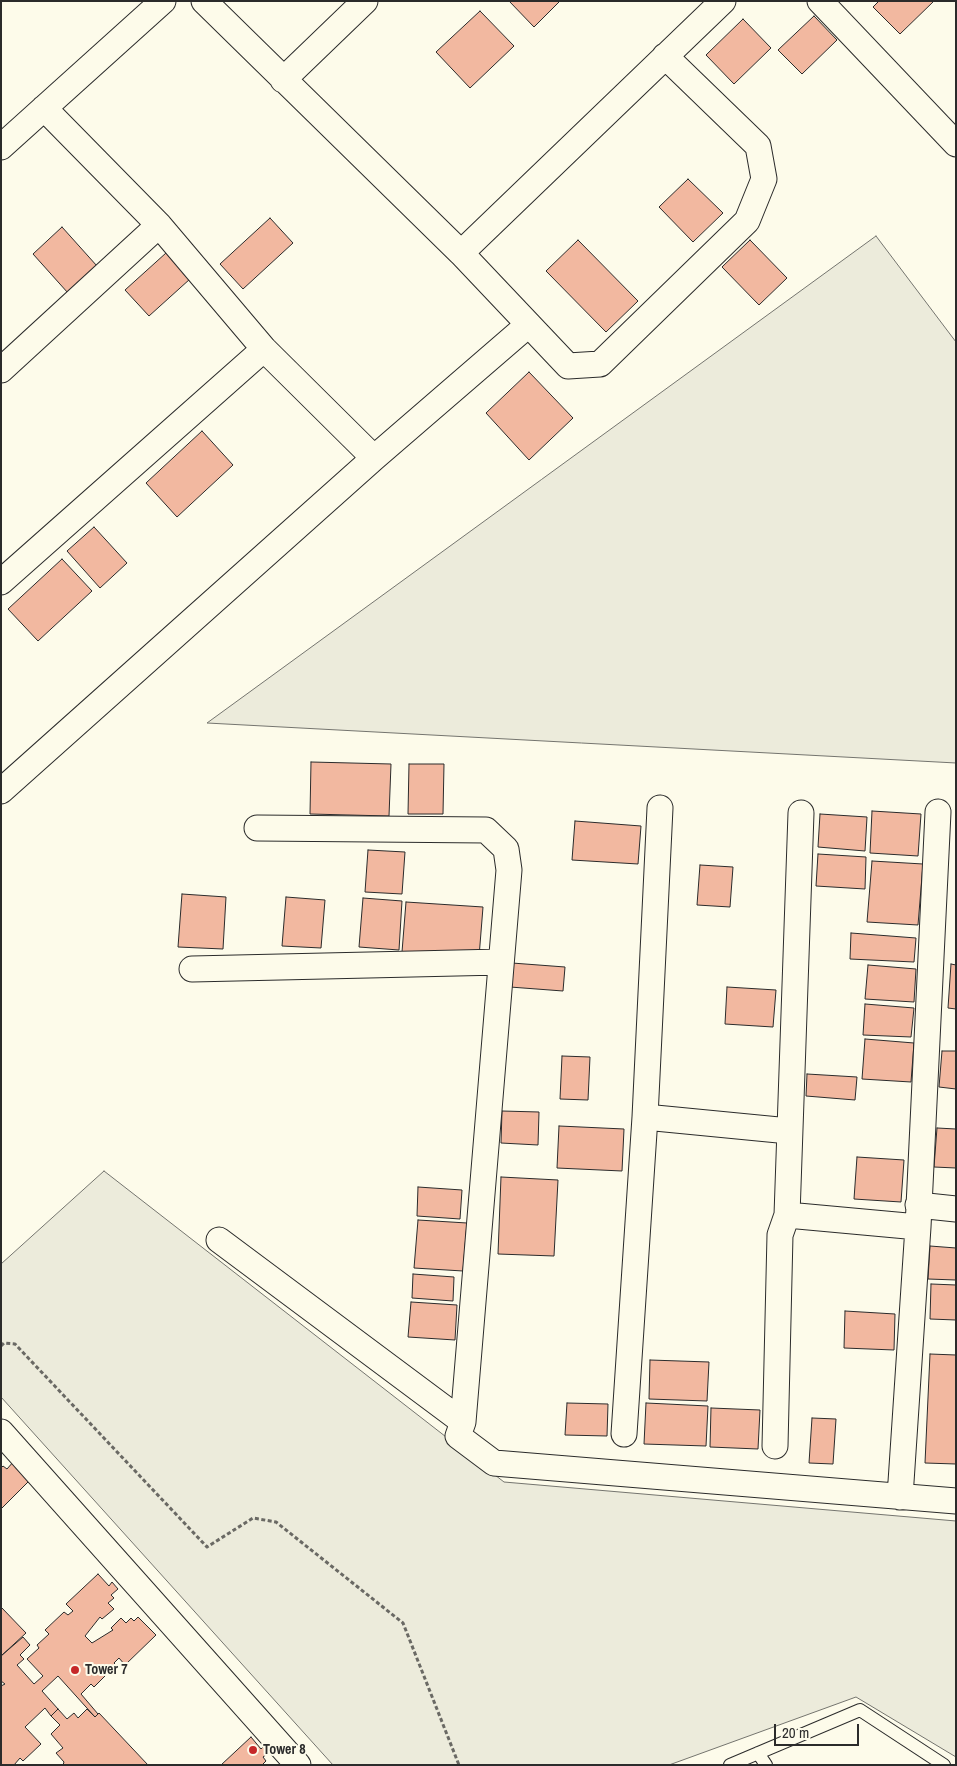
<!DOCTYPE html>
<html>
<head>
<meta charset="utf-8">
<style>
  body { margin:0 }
  #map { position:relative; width:957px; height:1766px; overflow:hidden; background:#fdfbea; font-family:"Archivo Narrow",sans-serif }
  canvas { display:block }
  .frame { position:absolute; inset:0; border:2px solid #2b2b2b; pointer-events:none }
  .scale { position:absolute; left:774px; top:1724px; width:85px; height:22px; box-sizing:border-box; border:2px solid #2b2b2b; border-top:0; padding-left:6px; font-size:15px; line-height:18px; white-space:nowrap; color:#2b2b2b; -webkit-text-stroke:4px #fdfbea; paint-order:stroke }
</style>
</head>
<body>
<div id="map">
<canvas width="957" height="1766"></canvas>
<div class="frame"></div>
<div class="scale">20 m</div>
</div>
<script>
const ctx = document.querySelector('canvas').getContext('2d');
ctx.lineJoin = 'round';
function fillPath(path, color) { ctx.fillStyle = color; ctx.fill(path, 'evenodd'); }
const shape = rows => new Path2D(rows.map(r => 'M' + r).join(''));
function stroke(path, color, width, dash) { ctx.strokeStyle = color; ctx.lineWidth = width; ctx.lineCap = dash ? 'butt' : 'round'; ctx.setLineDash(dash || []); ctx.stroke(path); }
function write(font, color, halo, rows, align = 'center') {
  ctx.font = font + ' "Archivo Narrow",sans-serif'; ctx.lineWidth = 4; ctx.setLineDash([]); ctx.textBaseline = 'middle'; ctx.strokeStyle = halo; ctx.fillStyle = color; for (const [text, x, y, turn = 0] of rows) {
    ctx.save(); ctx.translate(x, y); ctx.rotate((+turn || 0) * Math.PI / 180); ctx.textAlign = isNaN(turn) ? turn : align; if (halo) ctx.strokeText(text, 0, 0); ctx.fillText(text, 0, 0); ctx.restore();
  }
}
const green = shape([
  [876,236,956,342,956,763,207,723,876,236],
  [104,1171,504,1482,956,1521,956,1757,856,1697,669,1765,333,1765,1,1397,1,1264,104,1171]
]);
fillPath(green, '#ecebdb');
stroke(green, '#74746e', 1);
const building = shape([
  [509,1,560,1,534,27,509,1],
  [879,1,934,1,900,34,873,7,879,1],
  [480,11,514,46,470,88,436,52,480,11],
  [814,16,837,40,802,74,778,50,814,16],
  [743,19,771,48,734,84,706,55,743,19],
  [688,179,723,213,693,242,659,207,688,179],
  [270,218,293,243,243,289,220,264,270,218],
  [62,227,97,266,68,293,33,254,62,227],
  [578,240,638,301,606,332,546,271,578,240],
  [750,240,787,278,759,305,722,267,750,240],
  [166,253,190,279,149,316,125,290,166,253],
  [529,372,573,418,529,460,486,413,529,372],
  [202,431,233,465,177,517,146,483,202,431],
  [94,527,127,563,100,588,67,551,94,527],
  [62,559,92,591,38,641,8,609,62,559],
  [311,762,391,764,389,816,310,814,311,762],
  [409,764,444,764,443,814,408,814,409,764],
  [872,811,921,814,918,856,870,853,872,811],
  [820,814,867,817,865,851,818,847,820,814],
  [575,821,641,826,638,864,572,860,575,821],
  [368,850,405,852,402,894,365,892,368,850],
  [818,854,866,857,865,889,816,886,818,854],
  [872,861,923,864,918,925,867,922,872,861],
  [700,865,733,867,730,907,697,905,700,865],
  [182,894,226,897,223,949,178,947,182,894],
  [286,897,325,900,321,948,282,946,286,897],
  [363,898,402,901,399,950,359,947,363,898],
  [406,902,483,907,479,957,402,952,406,902],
  [851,933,916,938,914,962,850,959,851,933],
  [512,963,565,967,563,991,510,987,512,963],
  [951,964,956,965,956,1009,948,1008,951,964],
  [868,965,916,969,914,1002,865,999,868,965],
  [727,987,776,990,773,1027,725,1024,727,987],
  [865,1004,914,1008,911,1037,863,1035,865,1004],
  [865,1039,914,1043,911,1082,862,1079,865,1039],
  [942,1051,956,1051,956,1089,939,1087,942,1051],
  [562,1056,590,1057,588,1100,560,1099,562,1056],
  [807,1074,857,1077,855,1100,806,1096,807,1074],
  [502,1111,539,1112,538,1145,501,1143,502,1111],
  [559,1126,624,1129,622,1171,557,1168,559,1126],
  [937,1128,956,1129,956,1168,934,1167,937,1128],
  [857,1157,904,1160,901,1202,854,1199,857,1157],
  [501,1177,558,1180,554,1256,498,1254,501,1177],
  [418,1187,462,1190,460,1219,417,1216,418,1187],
  [418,1220,467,1223,463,1271,414,1268,418,1220],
  [930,1246,956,1248,956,1280,928,1279,930,1246],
  [413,1274,454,1277,453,1301,412,1298,413,1274],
  [931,1284,956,1285,956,1320,930,1319,931,1284],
  [411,1302,457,1305,455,1340,408,1337,411,1302],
  [845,1311,895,1314,894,1350,844,1348,845,1311],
  [930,1354,956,1355,956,1464,925,1463,930,1354],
  [650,1360,709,1362,707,1401,649,1399,650,1360],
  [567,1403,608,1404,607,1436,565,1435,567,1403],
  [646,1403,708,1406,706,1446,644,1444,646,1403],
  [711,1408,760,1410,758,1449,710,1447,711,1408],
  [812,1418,836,1419,833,1464,809,1463,812,1418],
  [14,1461,29,1481,1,1509,1,1468,3,1466,7,1469,14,1461],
  [98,1574,109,1586,112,1582,118,1589,111,1595,114,1598,108,1603,114,1609,102,1619,100,1617,85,1636,92,1643,113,1630,111,1628,121,1618,126,1623,131,1618,134,1621,138,1617,156,1635,125,1665,119,1658,114,1663,116,1665,94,1687,91,1684,81,1694,98,1714,95,1717,58,1676,42,1691,58,1709,51,1716,45,1708,25,1727,41,1744,23,1761,20,1758,14,1765,1,1765,1,1686,5,1684,1,1681,1,1656,23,1637,30,1645,20,1655,24,1659,17,1665,34,1684,43,1676,27,1659,39,1648,37,1645,49,1634,45,1630,64,1612,68,1615,73,1611,66,1604,98,1574],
  [1,1607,26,1633,1,1656,1,1607],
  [58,1709,67,1719,74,1713,78,1718,87,1709,95,1717,99,1713,148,1765,63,1765,64,1762,56,1753,63,1748,51,1734,60,1725,51,1716,58,1709],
  [251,1737,261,1749,265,1745,271,1751,263,1757,266,1761,262,1765,221,1765,251,1737]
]);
fillPath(building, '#f2b8a0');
stroke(building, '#2b2b2b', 1);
const lane = shape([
  [758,1753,766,1765],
  [730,1765,860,1710,944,1765]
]);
const street = shape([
  [204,1,461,253,568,366,600,364,747,221,764,179,758,146,665,56],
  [820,1,956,144],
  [283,80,365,1],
  [44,108,159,225,264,349,374,458],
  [1,147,163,1],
  [461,253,723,1],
  [1,370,159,225],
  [1,582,264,349],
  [1,791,374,458,528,325],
  [257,828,486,830,506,849,509,870,463,1422,458,1436,494,1463,956,1501],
  [192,969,501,962],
  [645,1117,789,1131],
  [918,1205,956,1209],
  [787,1215,918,1227],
  [219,1240,463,1422],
  [1,1432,298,1765],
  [624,1434,645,1117,660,808],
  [775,1446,780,1235,787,1215,801,813],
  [900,1497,918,1227,938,812]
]);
stroke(lane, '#2b2b2b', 14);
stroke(street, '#2b2b2b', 27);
stroke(shape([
  [1,1346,4,1343,15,1344,207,1547,253,1518,276,1522,403,1623,459,1765]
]), '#6a6964', 3, [4, 2.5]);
stroke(lane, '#fdfbea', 12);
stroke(street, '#fdfbea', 25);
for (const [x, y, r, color] of [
  [75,1670,5,"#c62828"],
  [253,1750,5,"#c62828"]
]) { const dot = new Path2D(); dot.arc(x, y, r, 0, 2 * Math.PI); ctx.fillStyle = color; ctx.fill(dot); stroke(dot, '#fdfbea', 2); }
write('bold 14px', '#2b2b2b', '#fdfbea', [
  ["Tower 7",85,1670],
  ["Tower 8",263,1750]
], 'left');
</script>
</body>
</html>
